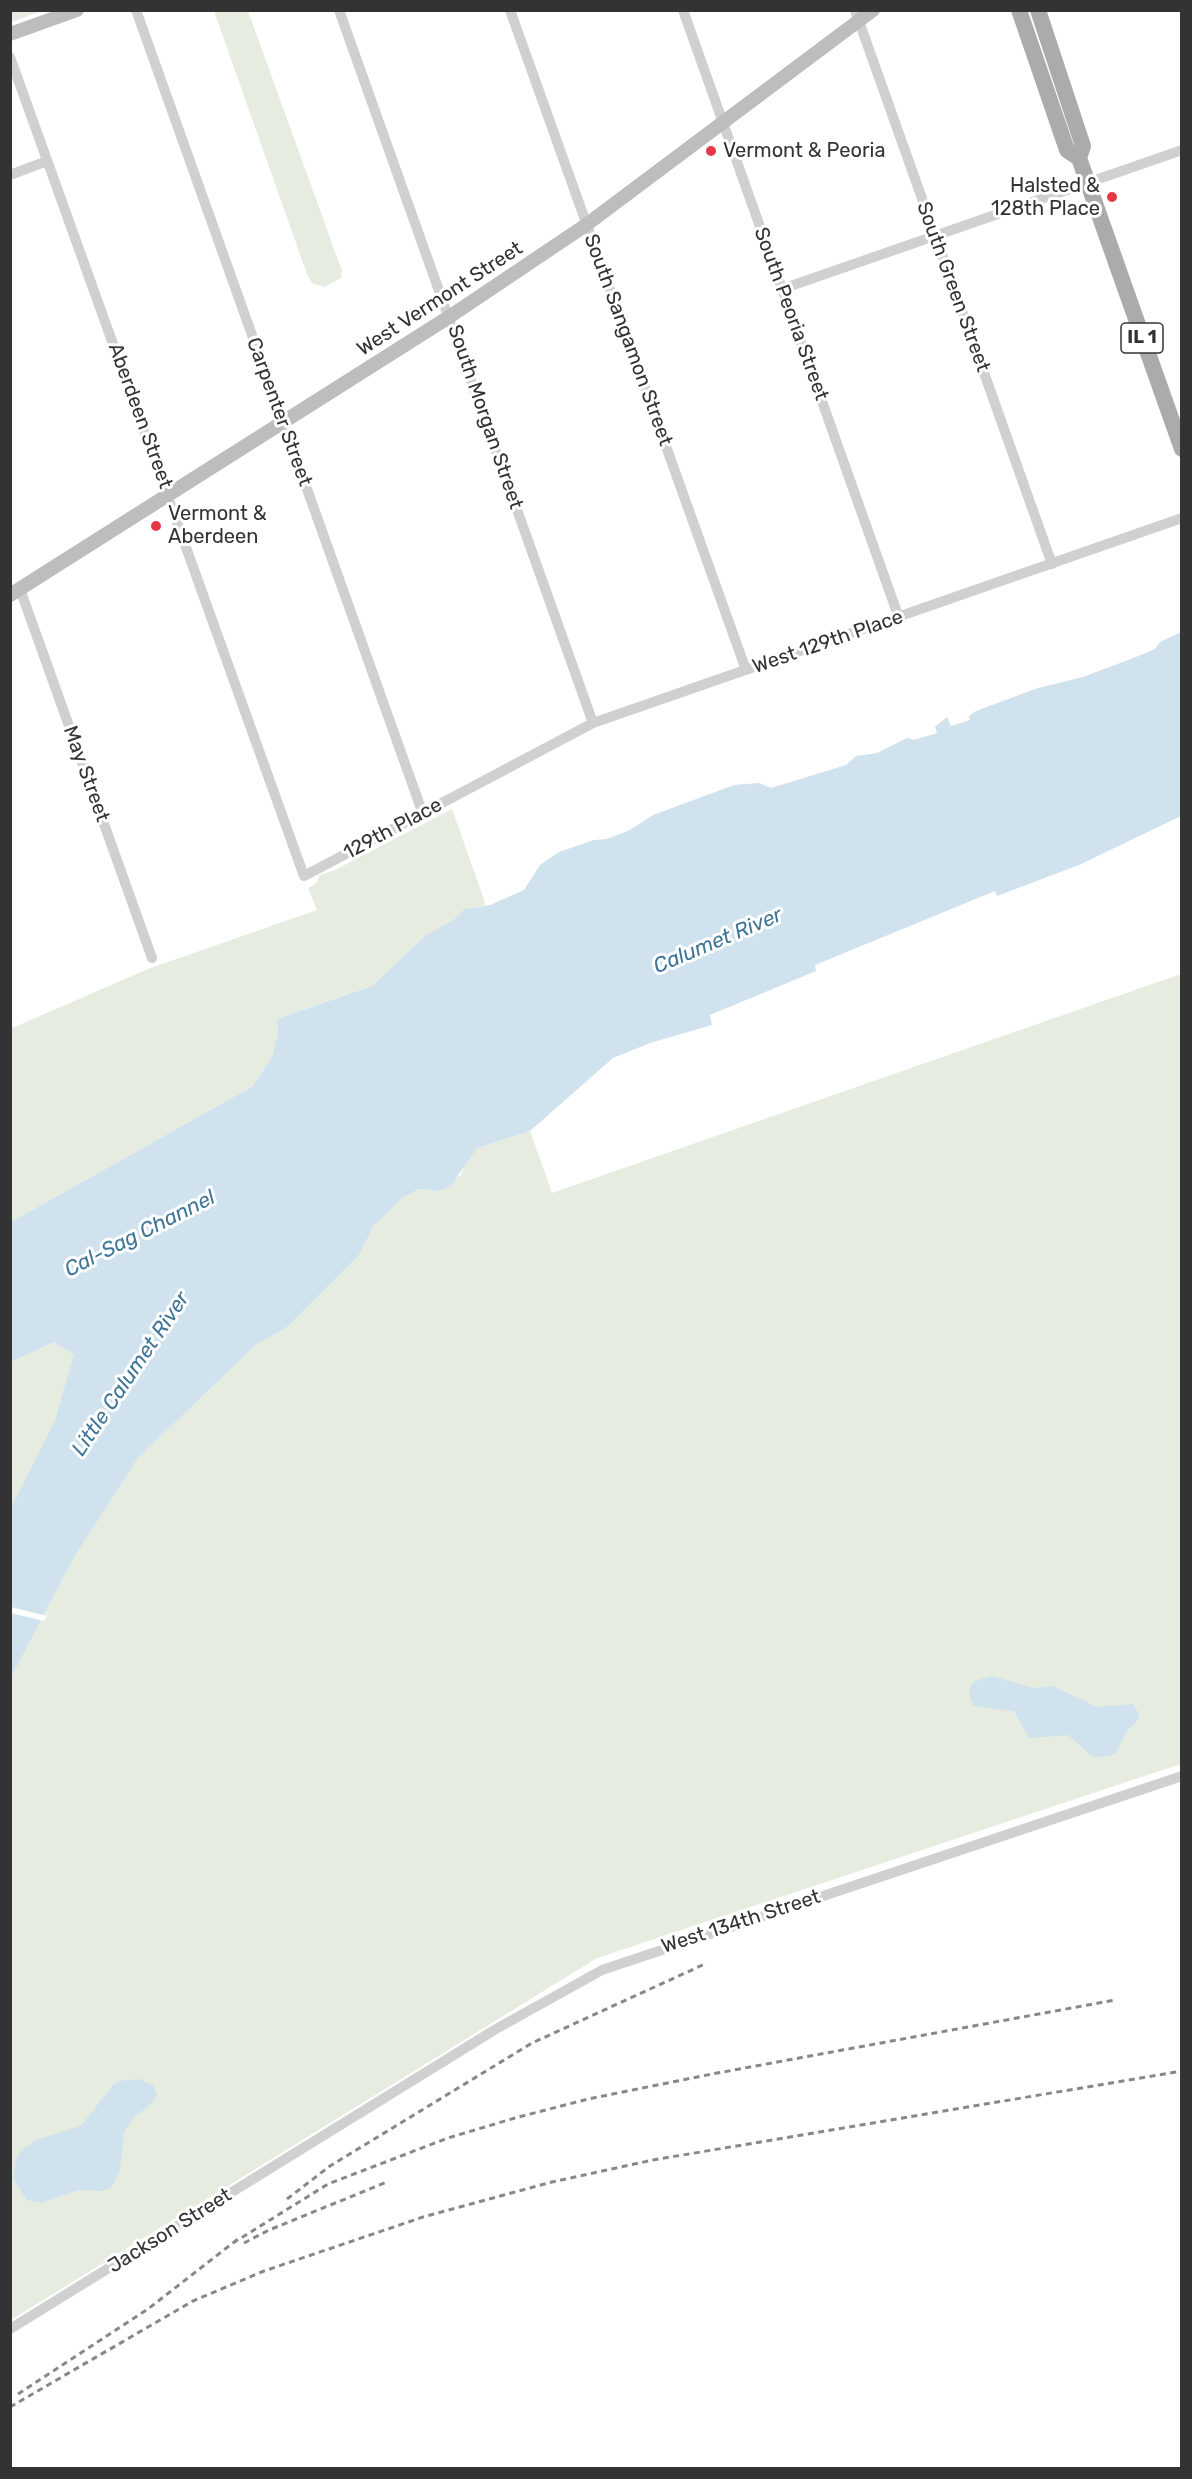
<!DOCTYPE html>
<html>
<head>
<meta charset="utf-8">
<style>
  body { margin:0 }
  #map { position:relative; width:1192px; height:2479px; overflow:hidden; background:#fff; font-family:Rubik,sans-serif }
  canvas { display:block }
  .frame { position:absolute; inset:0; border:12px solid #333; pointer-events:none }
</style>
</head>
<body>
<div id="map">
<canvas width="1192" height="2479"></canvas>
<div class="frame"></div>
</div>
<script>
const ctx = document.querySelector('canvas').getContext('2d');
ctx.lineJoin = 'round';
function fillPath(path, color) { ctx.fillStyle = color; ctx.fill(path, 'evenodd'); }
const shape = rows => new Path2D(rows.map(r => 'M' + r).join(''));
function stroke(path, color, width, dash) { ctx.strokeStyle = color; ctx.lineWidth = width; ctx.lineCap = dash ? 'butt' : 'round'; ctx.setLineDash(dash || []); ctx.stroke(path); }
function write(font, color, halo, rows, align = 'center') {
  ctx.font = font + ' Rubik,sans-serif'; ctx.lineWidth = 6; ctx.setLineDash([]); ctx.textBaseline = 'middle'; ctx.strokeStyle = halo; ctx.fillStyle = color; for (const [text, x, y, turn = 0] of rows) {
    ctx.save(); ctx.translate(x, y); ctx.rotate((+turn || 0) * Math.PI / 180); ctx.textAlign = isNaN(turn) ? turn : align; if (halo) ctx.strokeText(text, 0, 0); ctx.fillText(text, 0, 0); ctx.restore();
  }
}
fillPath(shape([
  [11,10,42,10,42,11,11,22],
  [214,11,248,11,342,271,341,278,324,287,312,283,307,274],
  [452,809,486,905,464,909,455,920,425,936,372,986,277,1019,278,1032,272,1057,253,1086,11,1222,10,1029,148,969,317,910,308,888,316,884,320,875,335,870],
  [1181,974,1181,1764,597,1958,11,2320,11,1678,73,1559,138,1458,256,1345,287,1327,359,1255,373,1227,402,1198,419,1189,437,1191,461,1175,466,1161,477,1148,530,1131,552,1193],
  [54,1342,74,1355,71,1372,55,1420,11,1507,11,1362]
]), '#e6ecdf');
fillPath(shape([
  [1181,632,1181,816,1079,865,997,896,995,891,815,965,816,971,710,1015,712,1025,650,1043,613,1058,530,1131,477,1148,450,1187,437,1191,419,1189,402,1198,373,1227,359,1255,287,1327,256,1345,138,1458,73,1559,11,1678,11,1507,55,1420,74,1355,54,1342,11,1362,11,1222,253,1086,272,1057,278,1032,277,1019,372,986,425,936,455,919,464,909,490,905,524,890,540,865,559,852,594,840,607,839,630,830,653,815,734,785,759,783,771,788,846,765,856,756,877,753,907,738,914,740,937,733,935,727,947,717,951,726,970,720,969,716,976,711,1038,688,1083,677,1136,657,1155,649,1160,642],
  [992,1676,1033,1688,1053,1686,1097,1707,1133,1704,1139,1714,1138,1720,1127,1731,1116,1753,1109,1756,1093,1757,1068,1735,1029,1738,1014,1711,973,1706,969,1693,971,1686,975,1681],
  [139,2079,154,2086,157,2095,148,2107,135,2116,124,2132,120,2169,112,2187,103,2191,79,2190,41,2203,27,2200,13,2179,16,2160,21,2151,36,2140,81,2126,113,2085,119,2081]
]), '#cfe2ee');
fillPath(shape([
  [11,1607,47,1616,44,1621,11,1613]
]), '#fff');
stroke(shape([
  [136,10,423,814],
  [339,10,593,723],
  [510,10,746,670],
  [683,10,899,618],
  [855,10,1052,564],
  [10,57,304,876,593,723,1182,518],
  [10,175,47,161],
  [782,289,1182,150],
  [20,589,152,958],
  [10,2329,496,2029,602,1970,1182,1776]
]), '#d0d0d0', 10);
stroke(shape([
  [10,34,77,10],
  [10,595,449,317,586,225,873,10]
]), '#bdbdbd', 14);
stroke(shape([
  [1019,10,1067,150,1079,158,1182,449],
  [1038,10,1083,146,1079,158]
]), '#ababab', 16);
stroke(shape([
  [287,2199,330,2166,532,2043,707,1963],
  [233,2243,328,2184,448,2138,515,2118,588,2099,712,2074,1115,2000],
  [244,2243,269,2230,387,2182],
  [18,2394,148,2309,238,2239],
  [10,2407,193,2301,264,2271,423,2217,552,2182,653,2160,1182,2071]
]), '#888', 3, [6, 4.5]);
for (const [x, y, r, color] of [
  [711,151,6,"#e63946"],
  [1112,197,6,"#e63946"],
  [156,526,6,"#e63946"]
]) { const dot = new Path2D(); dot.arc(x, y, r, 0, 2 * Math.PI); ctx.fillStyle = color; ctx.fill(dot); stroke(dot, '#fff', 2); }
for (const [x, y, w] of [
  [1142,338,42]
]) { const box = new Path2D(); box.roundRect(x - w / 2, y - 15, w, 30, 4.5); ctx.fillStyle = '#fff'; ctx.fill(box); stroke(box, '#333', 1.5); }
write('bold 18px', '#333', null, [
  ["IL 1",1142,338]
]);
write('20px', '#333', '#fff', [
  ["Vermont & Peoria",723,151],
  ["Halsted &",1100,186,"right"],
  ["128th Place",1100,209,"right"],
  ["Vermont &",168,514],
  ["Aberdeen",168,537]
], 'left');
write('20px', '#333', '#fff', [
  ["South Green Street",953,287,70],
  ["West Vermont Street",440,299,-33],
  ["South Peoria Street",791,314,70],
  ["South Sangamon Street",628,340,70],
  ["Carpenter Street",279,412,70],
  ["Aberdeen Street",140,416,70],
  ["South Morgan Street",485,417,71],
  ["West 129th Place",828,642,-19],
  ["May Street",86,774,70],
  ["129th Place",393,829,-28],
  ["West 134th Street",741,1922,-18],
  ["Jackson Street",170,2231,-32]
]);
write('italic 21px', '#3f7597', '#fff', [
  ["Calumet River",718,941,-23],
  ["Cal-Sag Channel",140,1234,-27],
  ["Little Calumet River",131,1374,-56]
]);
</script>
</body>
</html>
